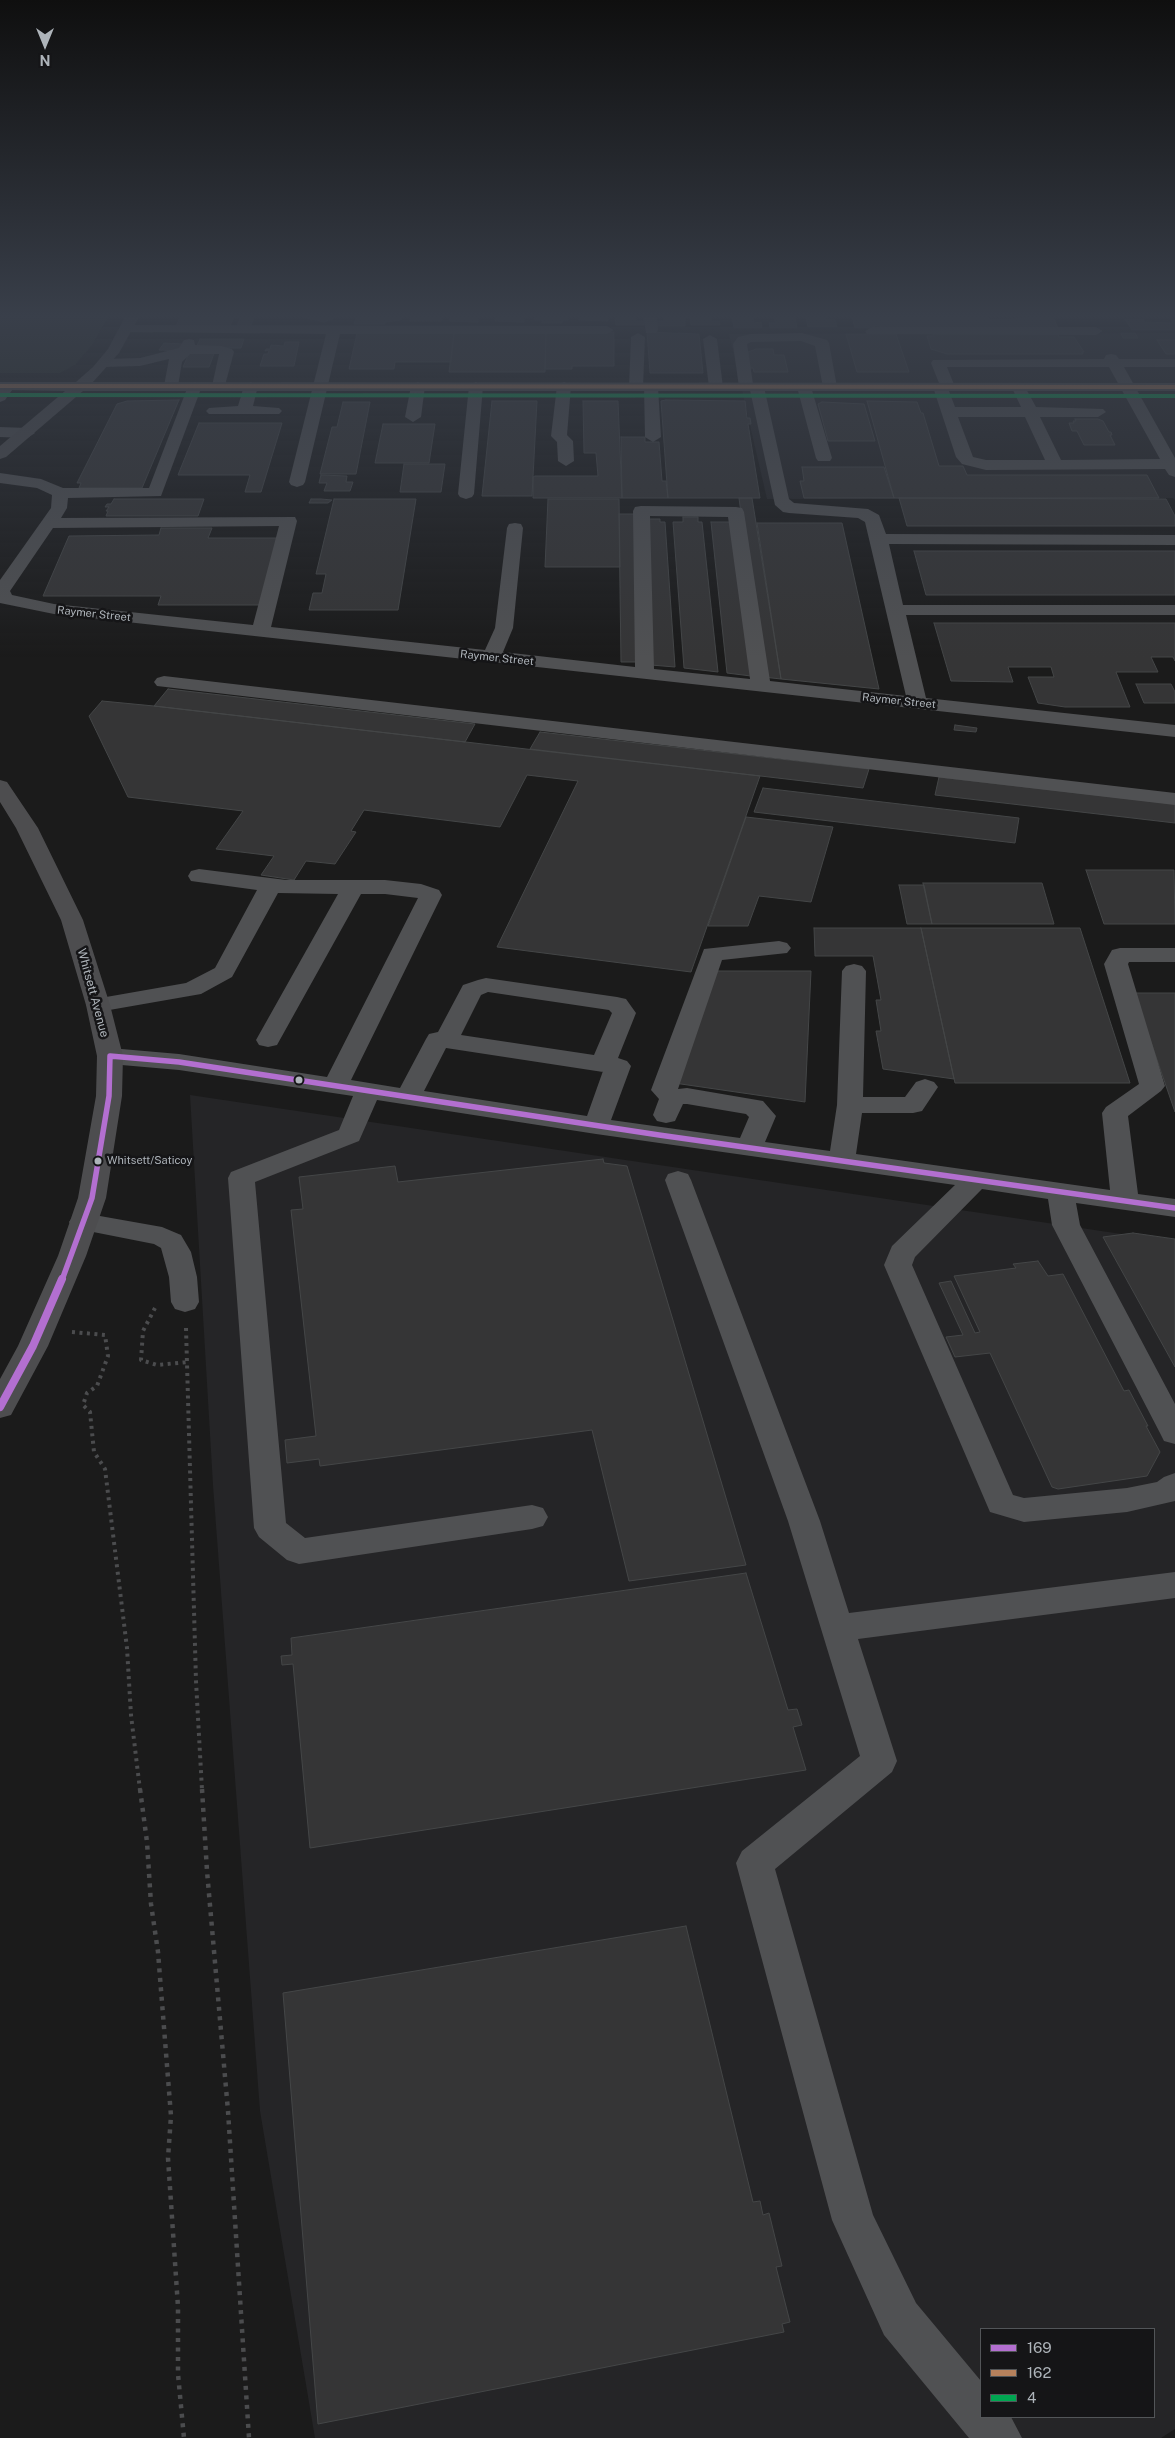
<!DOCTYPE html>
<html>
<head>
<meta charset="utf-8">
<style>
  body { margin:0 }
  #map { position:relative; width:1175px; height:2438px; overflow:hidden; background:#1b1b1b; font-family:"Public Sans",sans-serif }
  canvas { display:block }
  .legend { position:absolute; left:980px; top:2328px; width:175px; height:90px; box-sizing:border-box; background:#151517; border:1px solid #525558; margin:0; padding:6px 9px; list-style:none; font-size:15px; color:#aeb4ba }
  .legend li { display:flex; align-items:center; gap:10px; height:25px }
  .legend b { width:25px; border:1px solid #525558 }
  .north { position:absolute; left:20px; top:20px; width:50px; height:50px; -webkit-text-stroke:4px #151517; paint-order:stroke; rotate:180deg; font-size:14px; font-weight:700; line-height:20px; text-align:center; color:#aeb4ba }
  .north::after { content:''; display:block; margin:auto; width:18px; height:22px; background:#aeb4ba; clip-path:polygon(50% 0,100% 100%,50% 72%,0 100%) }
</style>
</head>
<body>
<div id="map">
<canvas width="1175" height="2438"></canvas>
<ul class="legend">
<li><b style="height:6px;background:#b36fd0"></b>169</li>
<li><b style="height:6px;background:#b6815c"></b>162</li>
<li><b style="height:6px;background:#00a651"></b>4</li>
</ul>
<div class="north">N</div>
</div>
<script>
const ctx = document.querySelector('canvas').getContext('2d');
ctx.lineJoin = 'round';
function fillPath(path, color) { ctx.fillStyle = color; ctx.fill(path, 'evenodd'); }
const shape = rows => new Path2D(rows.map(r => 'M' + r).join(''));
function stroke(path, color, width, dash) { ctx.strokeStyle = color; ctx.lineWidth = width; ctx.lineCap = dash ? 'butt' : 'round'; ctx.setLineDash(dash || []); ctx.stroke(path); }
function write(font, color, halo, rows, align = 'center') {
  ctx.font = font + ' "Public Sans",sans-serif'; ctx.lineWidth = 5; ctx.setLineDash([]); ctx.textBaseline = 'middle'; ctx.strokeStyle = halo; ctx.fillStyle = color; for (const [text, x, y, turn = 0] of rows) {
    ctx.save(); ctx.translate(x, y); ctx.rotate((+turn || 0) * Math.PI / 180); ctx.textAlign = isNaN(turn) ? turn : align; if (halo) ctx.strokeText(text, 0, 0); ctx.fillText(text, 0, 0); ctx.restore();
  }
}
fillPath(shape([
  [1175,333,1175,500,1173,498,767,499,729,334],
  [190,1095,1175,1242,1175,2429,1161,2438,315,2438,260,2111,213,1485],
  [981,2329,1154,2329,1154,2417,981,2417]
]), '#252527');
fillPath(shape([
  [0,317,108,317,92,345,75,365,60,373,0,373]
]), '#242923');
const building = shape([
  [180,317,199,318,234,317,230,326,176,326,180,317],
  [237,317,254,317,251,325,237,326,240,318,237,317],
  [303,317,337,317,324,322,303,317],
  [367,317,402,317,401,320,385,322,385,324,354,324,356,318,367,317],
  [411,317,442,317,442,321,410,321,411,317],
  [451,317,478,317,478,322,449,321,451,317],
  [495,317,528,317,524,317,524,322,495,321,495,317],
  [535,317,568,317,568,320,562,320,562,323,542,323,542,320,534,320,535,317],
  [579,317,608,317,608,321,579,320,579,317],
  [615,317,636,317,636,321,643,321,644,325,616,325,615,317],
  [664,317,685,317,685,326,657,326,657,321,664,321,664,317],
  [690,317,711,317,711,321,719,321,720,325,691,325,690,317],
  [732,317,757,317,753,317,754,323,761,322,762,328,734,328,732,317],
  [773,317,795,317,797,328,770,328,769,323,776,323,773,317],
  [806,317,825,317,825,320,835,320,837,327,808,327,806,317],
  [852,317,988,317,989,320,1053,317,1058,328,886,328,878,326,874,326,875,328,855,328,852,317],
  [1125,319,1143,319,1145,322,1173,323,1171,320,1175,320,1175,330,1132,330,1125,319],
  [546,332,545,372,449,372,454,333,546,332],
  [546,332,614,332,614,366,572,366,572,369,545,369,546,332],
  [647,332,699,334,703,373,650,373,647,332],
  [357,333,454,333,451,362,395,362,394,369,349,369,357,333],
  [1121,333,1135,333,1138,338,1123,338,1121,333],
  [846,334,896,334,909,372,857,372,846,334],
  [933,334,1058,334,1059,337,1074,337,1084,352,1082,352,1083,354,947,354,931,349,927,336,934,336,933,334],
  [200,339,244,339,241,348,196,348,200,339],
  [1157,340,1175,340,1175,354,1166,354,1157,340],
  [285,342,299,342,294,366,260,366,264,354,268,354,269,350,265,351,266,349,270,349,271,345,284,346,285,342],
  [164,343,184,344,179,351,159,350,164,343],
  [756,349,773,349,774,355,784,355,788,372,754,372,753,368,750,368,748,352,756,349],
  [190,351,215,351,209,367,183,367,190,351],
  [179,400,142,488,79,488,81,483,77,483,117,404,127,401,179,400],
  [666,400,745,401,747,418,750,418,751,424,748,424,760,498,668,498,661,401,666,400],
  [492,401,537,401,532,496,482,496,492,401],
  [583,401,618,401,622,498,533,498,533,477,535,476,598,476,596,453,584,453,583,401],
  [867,401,917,402,921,413,923,413,939,466,963,466,967,475,1147,475,1159,498,894,498,867,401],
  [343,402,370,402,356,474,320,474,332,427,337,427,343,402],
  [822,402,864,404,875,441,828,441,818,404,822,402],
  [1075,419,1098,419,1103,421,1109,432,1111,432,1112,435,1110,435,1115,445,1084,445,1077,431,1072,431,1069,423,1074,423,1073,421,1076,421,1075,419],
  [199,423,282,423,261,492,245,492,250,475,178,475,199,423],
  [383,424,435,424,429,463,375,463,383,424],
  [621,437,645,437,645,442,659,442,662,481,666,481,668,498,622,498,621,437],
  [404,464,445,464,441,492,400,492,404,464],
  [802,467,884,467,894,498,804,498,800,481,804,481,802,467],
  [321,475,347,476,346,482,353,482,350,491,324,491,327,483,319,483,321,475],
  [739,498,752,498,781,679,763,677,739,498],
  [899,498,1166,499,1175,516,1175,526,907,526,899,498],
  [114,499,204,499,198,516,106,516,108,511,106,511,109,507,105,507,107,504,111,504,114,499],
  [311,499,321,499,332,500,328,503,309,503,311,499],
  [334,499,416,499,398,610,309,610,313,593,322,593,326,574,316,574,334,499],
  [548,499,619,499,620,567,545,567,548,499],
  [619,514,634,514,638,662,621,662,619,514],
  [683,517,698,517,698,522,702,522,718,672,684,668,673,522,683,522,683,517],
  [649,519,660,519,660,522,665,522,675,667,651,665,649,519],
  [711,522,731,522,751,676,727,673,711,522],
  [757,523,842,523,879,689,781,679,757,523],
  [161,528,212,528,208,538,281,538,259,605,158,605,161,596,43,596,69,536,159,535,161,528],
  [914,551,1175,551,1175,595,926,595,914,551],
  [934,623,1175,623,1175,661,1173,657,1151,657,1158,672,1116,672,1130,707,1065,707,1038,703,1028,677,1054,677,1051,667,1008,667,1013,682,951,681,934,623],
  [1136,684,1171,684,1175,692,1175,703,1144,703,1136,684],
  [168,689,475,724,465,742,154,706,168,689],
  [102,701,154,706,760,776,691,972,497,947,578,781,527,775,500,827,364,810,351,831,356,832,335,864,306,861,294,880,261,875,274,856,216,849,243,811,128,797,89,716,102,701],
  [955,725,977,728,976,732,954,730,955,725],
  [540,732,869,769,863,788,530,749,540,732],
  [939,777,1175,804,1175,823,935,795,939,777],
  [763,788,1019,818,1015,843,754,812,763,788],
  [746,817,833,827,811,902,759,896,748,926,708,926,746,817],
  [1086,870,1174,870,1175,924,1104,924,1086,870],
  [923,883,1042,883,1054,924,932,924,923,883],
  [899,885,924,885,932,924,907,924,899,885],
  [814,928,921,928,954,1079,883,1069,876,1031,881,1031,876,1000,881,1000,873,956,815,956,814,928],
  [921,928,1080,928,1130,1083,955,1083,921,928],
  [712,971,811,971,805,1102,674,1083,712,971],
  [1134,993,1175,993,1175,1112,1134,993],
  [603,1159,604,1163,627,1166,746,1565,629,1581,592,1430,320,1466,319,1459,287,1463,285,1440,316,1436,291,1210,303,1209,299,1177,395,1166,398,1182,603,1159],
  [1133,1233,1175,1239,1175,1367,1103,1237,1133,1233],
  [1038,1261,1048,1276,1063,1274,1124,1391,1129,1390,1148,1426,1146,1426,1160,1452,1147,1476,1058,1489,1052,1487,990,1353,955,1357,946,1337,963,1335,939,1283,951,1281,975,1333,980,1332,954,1276,1016,1268,1013,1264,1038,1261],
  [746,1573,788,1710,797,1709,802,1725,793,1727,806,1770,310,1848,293,1664,282,1665,281,1656,292,1655,291,1638,746,1573],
  [686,1926,753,2202,760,2201,763,2215,769,2213,782,2266,776,2267,790,2322,782,2324,784,2332,318,2424,283,1993,686,1926]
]);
fillPath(building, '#353536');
stroke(building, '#444647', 1);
stroke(shape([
  [155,1308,143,1331,141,1360,157,1365,187,1362],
  [186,1328,196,1681,202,1790],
  [72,1332,105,1335,108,1356,97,1386,87,1393,83,1405,90,1412,94,1452,105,1469,127,1648,131,1715,140,1790]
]), '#4b4c4e', 4, [3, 4.5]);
stroke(shape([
  [140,1789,147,1842,151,1904,158,1952,171,2116,168,2158,178,2307,178,2374,184,2438],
  [202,1789,207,1871,228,2111,249,2438]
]), '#4b4c4e', 4.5, [4, 5.5]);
fillPath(shape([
  [643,317,657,317,658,330,656,333,646,333,643,317],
  [126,325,607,326,614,330,607,334,340,334,305,482,303,485,297,487,291,485,289,482,326,334,121,332,119,329,121,326,126,325],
  [872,327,1096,327,1103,331,1096,335,867,334,865,331,872,327],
  [638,333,645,337,643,387,636,391,629,387,631,337,638,333],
  [802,333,827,340,829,343,837,387,835,390,825,390,823,387,815,346,801,341,751,342,747,344,753,384,762,384,764,387,789,499,794,503,868,509,879,515,886,534,1175,535,1175,545,889,544,903,605,1175,605,1175,615,906,615,926,698,1175,725,1175,737,54,614,0,603,0,580,51,508,52,495,37,488,0,483,0,473,41,479,63,488,149,488,188,386,195,382,202,386,161,496,68,498,67,508,61,518,295,517,297,521,271,627,485,650,495,628,507,528,509,524,515,523,521,524,523,528,513,628,503,652,635,667,633,511,635,507,641,506,736,507,742,508,744,512,770,681,906,696,865,522,858,518,789,513,783,512,775,505,750,390,741,390,739,387,733,344,738,337,751,334,802,333],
  [650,516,728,517,750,679,654,669,650,516],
  [279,526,253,625,54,604,12,595,10,591,53,528,279,526],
  [710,335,717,339,723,387,716,391,709,387,703,339,710,335],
  [189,339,194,340,195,345,221,346,232,349,234,352,224,389,219,390,212,386,219,354,190,354,182,362,178,386,171,390,164,386,169,359,140,366,104,367,97,363,104,359,140,358,179,348,184,340,189,339],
  [1111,354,1116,355,1119,359,1175,359,1175,367,1124,367,1175,458,1175,477,1169,475,1165,469,986,470,962,464,956,457,933,387,939,383,931,363,933,360,1104,359,1106,355,1111,354],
  [947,367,1109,367,1160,459,1061,460,1040,417,1098,417,1106,412,1103,409,1036,407,1024,385,1019,384,1012,388,1021,407,955,407,949,391,955,387,947,367],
  [958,417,1025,417,1045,460,986,460,973,457,958,417],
  [8,382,15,386,5,400,0,402,0,387,8,382],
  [251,382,258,386,253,406,279,408,282,411,279,414,209,414,206,411,209,408,238,406,244,386,251,382],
  [418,382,425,386,421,417,413,422,405,417,411,386,418,382],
  [476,382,483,386,474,494,472,497,466,499,460,497,458,494,469,386,476,382],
  [564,382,571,386,567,435,573,441,574,461,566,466,558,461,557,442,551,436,557,386,564,382],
  [651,383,658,387,661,437,653,442,645,437,644,387,651,383],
  [804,383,811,387,832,458,830,461,818,461,816,458,797,387,804,383],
  [0,427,27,428,35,433,27,438,0,437,0,427],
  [164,676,1175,793,1175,805,157,686,154,682,157,678,164,676],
  [199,869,286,880,385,880,421,884,439,890,442,895,351,1080,400,1088,426,1039,429,1034,438,1032,463,985,478,980,486,978,617,997,626,999,636,1013,618,1058,627,1061,631,1066,611,1120,740,1138,749,1117,746,1114,687,1104,683,1104,675,1121,666,1123,657,1121,653,1115,659,1099,651,1090,704,949,779,941,787,943,791,948,787,953,722,960,678,1089,687,1088,763,1101,776,1116,765,1142,830,1151,837,1105,842,971,846,966,854,964,862,966,866,971,863,1097,905,1097,916,1082,925,1079,934,1082,938,1087,922,1111,913,1113,862,1113,856,1154,1110,1190,1102,1113,1106,1107,1139,1084,1104,964,1112,950,1120,948,1175,948,1175,962,1129,962,1128,964,1165,1086,1161,1091,1128,1116,1138,1194,1175,1199,1175,1217,1076,1203,1080,1225,1175,1404,1175,1444,1164,1441,1160,1433,1052,1225,1048,1199,982,1189,915,1257,912,1265,1013,1495,1024,1498,1127,1488,1157,1482,1164,1477,1175,1473,1175,1501,1127,1512,1024,1522,990,1512,884,1265,892,1246,955,1185,596,1134,377,1100,359,1141,255,1182,286,1523,305,1538,532,1505,543,1508,548,1517,543,1526,532,1529,299,1564,287,1560,259,1537,254,1528,228,1178,231,1172,339,1130,353,1096,179,1070,110,1064,101,1061,97,1056,101,1051,110,1048,179,1054,327,1077,418,898,385,894,361,894,277,1045,268,1047,259,1045,256,1040,338,894,278,893,232,977,201,994,98,1012,89,1010,86,1005,89,1000,186,983,215,968,257,890,191,881,188,876,191,871,199,869],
  [488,992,609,1010,612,1013,594,1055,461,1035,481,995,488,992],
  [446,1048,603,1072,603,1071,587,1116,424,1091,446,1048],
  [678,1171,688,1174,691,1180,820,1521,849,1613,1175,1572,1175,1598,858,1639,897,1761,892,1772,775,1869,873,2215,916,2303,981,2381,981,2417,1011,2417,1022,2438,969,2438,884,2335,832,2220,736,1863,742,1851,860,1756,788,1521,665,1180,668,1174,678,1171],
  [83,1213,162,1227,181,1235,191,1252,197,1277,199,1302,195,1309,185,1312,175,1309,171,1302,169,1277,161,1248,154,1244,73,1228,69,1222,73,1216,83,1213]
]), '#505153');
fillPath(shape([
  [125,317,139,317,119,353,93,382,1175,383,1175,391,83,391,6,457,0,459,0,446,65,391,0,390,0,382,76,382,93,367,108,349,125,317],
  [0,780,7,782,38,828,83,920,110,1005,123,1056,122,1096,106,1198,86,1256,48,1346,11,1415,0,1418,0,1379,18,1346,58,1256,78,1198,96,1096,97,1056,86,1005,61,920,16,828,0,802,0,780]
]), '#4d4d4f');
stroke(shape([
  [62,1280,92,1198,109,1096,110,1056,179,1062,659,1135,1175,1208]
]), '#b36fd0', 5.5);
stroke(shape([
  [0,1407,33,1346,62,1279]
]), '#b36fd0', 8);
stroke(shape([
  [0,386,1175,387]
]), '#b6815c', 4);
stroke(shape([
  [0,395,1175,396]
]), '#00a651', 4);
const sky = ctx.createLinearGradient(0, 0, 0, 658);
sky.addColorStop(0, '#0f0f0f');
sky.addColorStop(0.48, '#393f4a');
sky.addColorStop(1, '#393f4a00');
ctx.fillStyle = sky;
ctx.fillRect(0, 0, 1175, 658);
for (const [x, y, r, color] of [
  [299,1080,4.5,"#aeb4ba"],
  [98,1161,4.5,"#aeb4ba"]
]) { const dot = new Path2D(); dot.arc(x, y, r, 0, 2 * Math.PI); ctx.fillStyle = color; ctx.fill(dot); stroke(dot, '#151517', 2); }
write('11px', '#aeb4ba', '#151517', [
  ["Raymer Street",94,614,6],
  ["Raymer Street",497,658,6],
  ["Raymer Street",899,701,6]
]);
write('11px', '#aeb4ba', '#151517', [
  ["Whitsett/Saticoy",107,1161]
], 'left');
write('12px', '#aeb4ba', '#151517', [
  ["Whitsett Avenue",93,993,75]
]);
</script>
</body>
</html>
